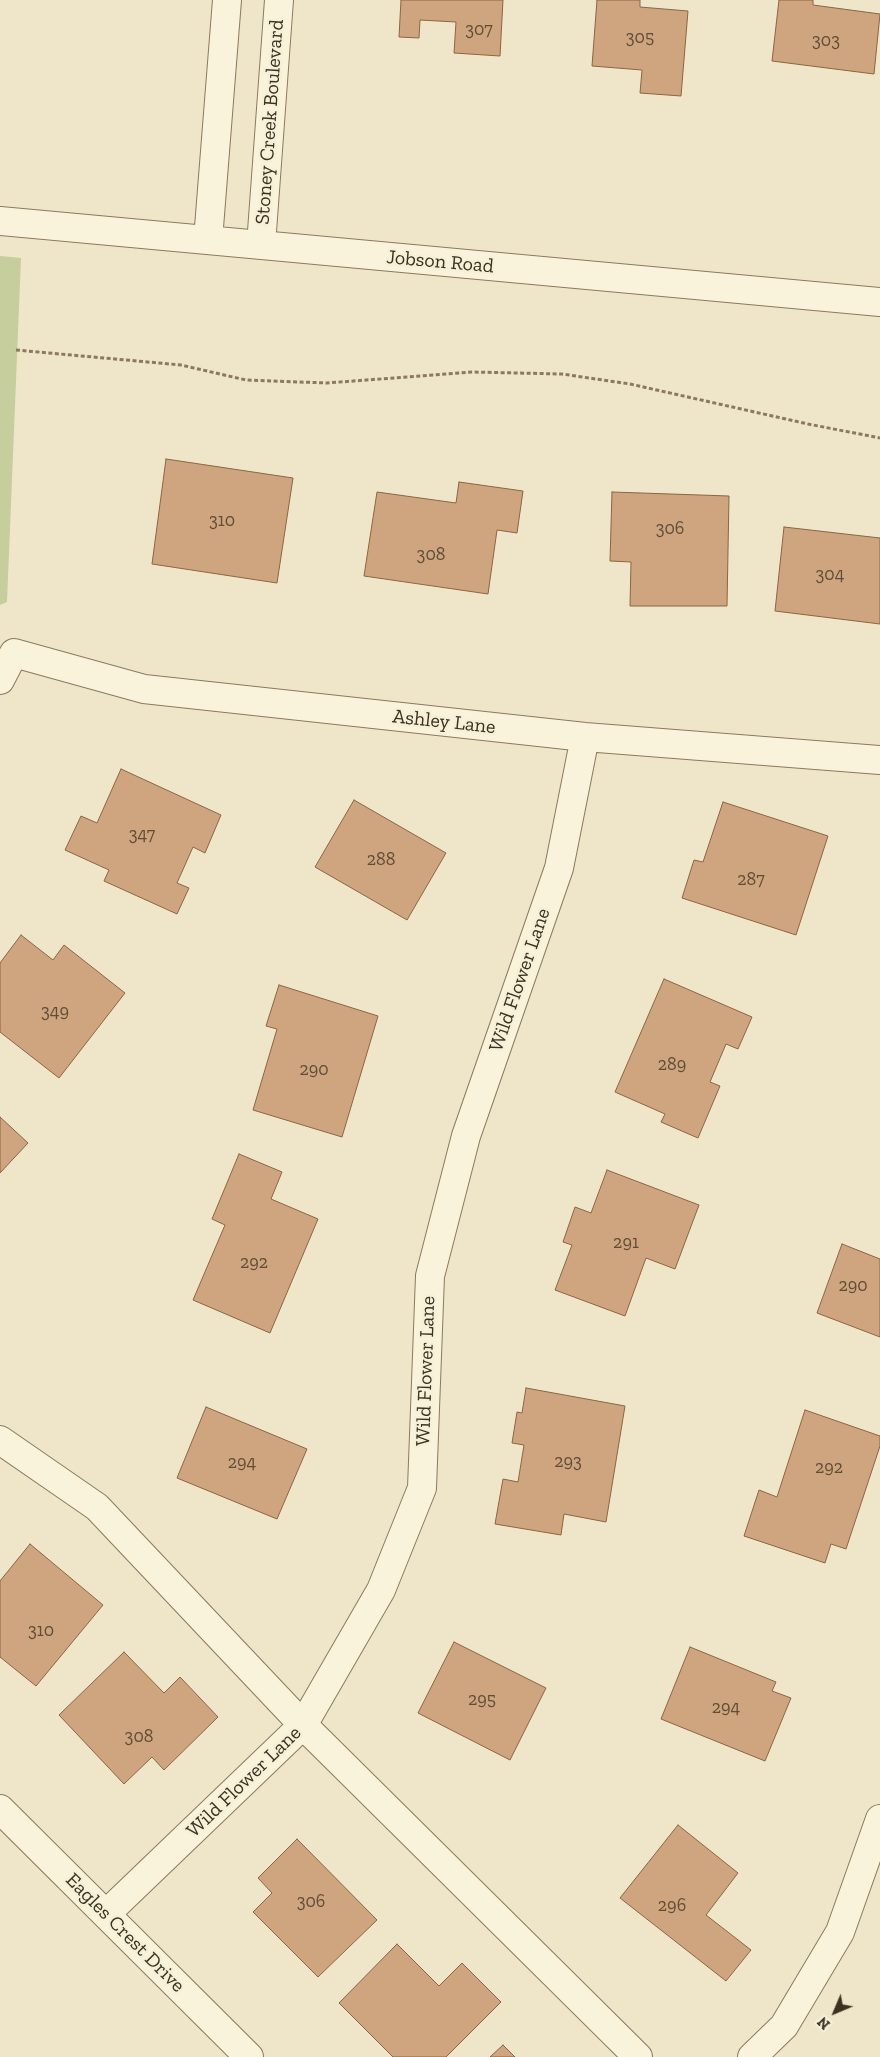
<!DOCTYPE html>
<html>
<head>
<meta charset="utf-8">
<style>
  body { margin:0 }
  #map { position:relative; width:880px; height:2057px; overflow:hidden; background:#efe6c9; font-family:"Zilla Slab",serif }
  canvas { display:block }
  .north { position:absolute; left:810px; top:1987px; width:50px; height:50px; -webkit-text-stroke:4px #f6f0d8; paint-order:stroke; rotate:225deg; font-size:14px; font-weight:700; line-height:20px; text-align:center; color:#3c3020 }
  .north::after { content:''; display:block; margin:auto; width:18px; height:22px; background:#3c3020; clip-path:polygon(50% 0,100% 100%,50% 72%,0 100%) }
</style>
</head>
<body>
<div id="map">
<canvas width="880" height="2057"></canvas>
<div class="north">N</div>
</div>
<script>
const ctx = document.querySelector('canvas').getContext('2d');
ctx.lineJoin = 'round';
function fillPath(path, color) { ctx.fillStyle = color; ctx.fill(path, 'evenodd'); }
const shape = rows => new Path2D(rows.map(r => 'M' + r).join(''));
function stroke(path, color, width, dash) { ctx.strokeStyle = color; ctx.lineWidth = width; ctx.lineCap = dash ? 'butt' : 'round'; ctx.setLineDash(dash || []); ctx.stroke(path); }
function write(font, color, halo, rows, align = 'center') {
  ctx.font = font + ' "Zilla Slab",serif'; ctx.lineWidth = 5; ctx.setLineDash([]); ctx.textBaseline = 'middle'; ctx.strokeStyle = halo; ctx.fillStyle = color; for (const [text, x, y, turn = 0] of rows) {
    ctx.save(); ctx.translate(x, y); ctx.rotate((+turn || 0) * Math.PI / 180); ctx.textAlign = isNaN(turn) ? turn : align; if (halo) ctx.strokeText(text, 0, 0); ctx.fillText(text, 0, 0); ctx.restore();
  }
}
fillPath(shape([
  [0,256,21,258,7,602,0,605]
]), '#c5ce9c');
const building = shape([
  [401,0,503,0,500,56,454,53,456,22,420,20,419,38,399,37,401,0],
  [597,0,640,0,640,7,688,11,681,96,640,93,642,70,592,66,597,0],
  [779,0,813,0,813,5,880,14,874,74,772,61,779,0],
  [166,459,293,478,277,583,152,564,166,459],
  [459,482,523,491,517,533,497,530,488,594,364,576,377,492,456,503,459,482],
  [612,492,729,496,727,606,630,606,631,562,610,561,612,492],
  [784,527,880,538,880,624,775,611,784,527],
  [121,769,221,815,205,853,193,847,177,883,189,888,177,914,104,881,109,870,65,850,81,816,97,823,121,769],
  [354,800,446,853,407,920,315,867,354,800],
  [723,802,828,836,796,935,682,898,694,860,703,862,723,802],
  [21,935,53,960,64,945,125,993,59,1078,0,1032,0,963,21,935],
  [664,979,752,1017,738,1049,726,1044,710,1082,720,1086,698,1138,661,1122,665,1114,615,1092,664,979],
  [279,985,378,1016,342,1137,253,1110,277,1029,266,1026,279,985],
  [0,1117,28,1143,0,1173,0,1117],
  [239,1154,282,1172,271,1199,318,1219,270,1333,193,1300,225,1225,212,1219,239,1154],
  [607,1170,699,1205,675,1269,646,1258,625,1316,555,1290,572,1245,563,1242,575,1207,591,1213,607,1170],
  [842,1244,880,1259,880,1337,817,1313,842,1244],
  [526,1388,625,1406,606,1522,564,1514,561,1535,495,1524,503,1479,518,1482,524,1445,512,1443,517,1412,522,1413,526,1388],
  [206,1407,307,1449,277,1519,177,1478,206,1407],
  [805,1410,880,1436,880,1446,846,1549,831,1544,825,1563,744,1536,759,1490,777,1497,805,1410],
  [30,1544,103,1605,36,1686,0,1657,0,1581,30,1544],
  [454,1642,546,1688,510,1760,418,1713,454,1642],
  [690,1647,776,1682,772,1691,791,1698,765,1761,661,1719,690,1647],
  [124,1652,164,1693,180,1677,218,1717,164,1770,152,1757,124,1784,59,1715,124,1652],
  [678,1825,738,1873,706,1915,751,1950,726,1981,620,1898,678,1825],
  [297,1839,377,1920,318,1977,253,1912,272,1893,258,1878,297,1839],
  [397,1944,439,1986,462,1963,501,2002,446,2057,393,2057,339,2003,397,1944],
  [503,2045,515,2057,490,2057,503,2045]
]);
fillPath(building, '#cea57e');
stroke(building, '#8c6442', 1);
const minor = shape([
  [0,221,880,302],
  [208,240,227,0],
  [261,245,279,0],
  [0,680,14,653,144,689,585,737,880,760],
  [0,1440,97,1507,303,1725,638,2057],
  [0,1809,249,2057],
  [106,1914,303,1725,381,1590,422,1488,430,1276,466,1136,559,868,585,737],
  [752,2057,784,2026,840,1932,880,1819]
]);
stroke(minor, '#8c795d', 30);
stroke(shape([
  [16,350,181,365,246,380,327,383,472,372,562,374,630,384,808,424,880,438]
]), '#8c795d', 3, [4, 2.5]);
stroke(minor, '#f9f3dc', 28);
write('18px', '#604d38', null, [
  ["307",479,30],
  ["305",640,38],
  ["303",826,41],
  ["310",222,521],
  ["306",670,529],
  ["308",431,555],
  ["304",830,575],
  ["347",142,835],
  ["288",381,860],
  ["287",751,880],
  ["349",55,1012],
  ["289",672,1065],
  ["290",314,1070],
  ["291",626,1243],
  ["292",254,1263],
  ["290",853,1286],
  ["293",568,1462],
  ["294",242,1463],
  ["292",829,1468],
  ["310",41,1631],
  ["295",482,1700],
  ["294",726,1708],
  ["308",139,1737],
  ["306",311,1902],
  ["296",672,1906]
]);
write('20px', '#3c3020', '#f6f0d8', [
  ["Stoney Creek Boulevard",270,122,-86],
  ["Jobson Road",440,262,5],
  ["Ashley Lane",444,722,6],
  ["Wild Flower Lane",520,980,-71],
  ["Wild Flower Lane",426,1371,-88],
  ["Wild Flower Lane",244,1782,-44],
  ["Eagles Crest Drive",125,1933,45]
]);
</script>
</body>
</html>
